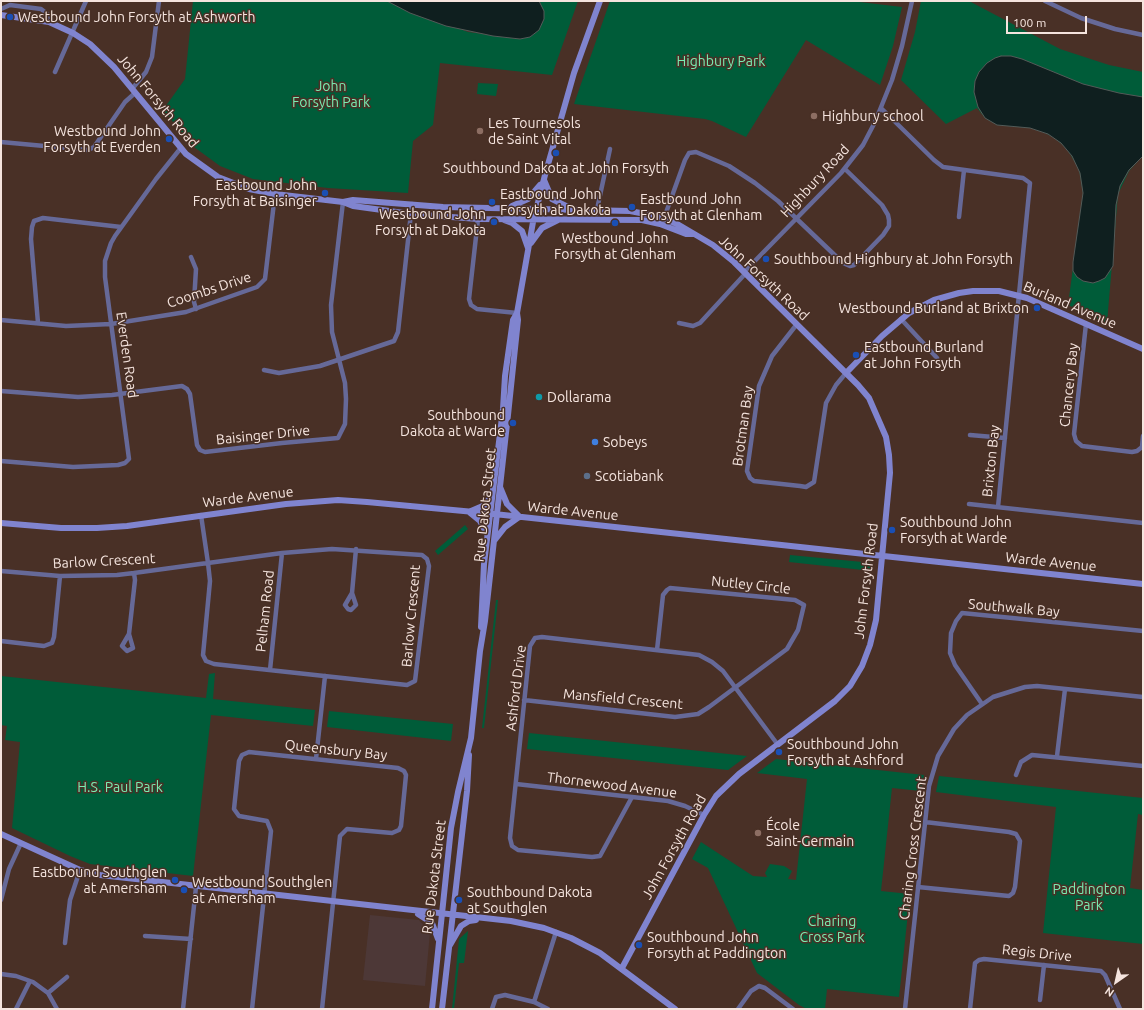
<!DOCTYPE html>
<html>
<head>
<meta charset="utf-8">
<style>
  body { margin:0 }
  #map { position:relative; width:1144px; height:1010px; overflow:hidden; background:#493026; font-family:Ubuntu,sans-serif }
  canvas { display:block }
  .frame { position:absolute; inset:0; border:2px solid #f5e4de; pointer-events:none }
  .north { position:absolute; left:1096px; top:962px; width:40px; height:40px; -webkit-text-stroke:3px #493026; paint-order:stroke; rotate:214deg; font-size:11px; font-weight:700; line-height:16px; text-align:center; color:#f5e4de }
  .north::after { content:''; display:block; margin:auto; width:14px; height:18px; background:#f5e4de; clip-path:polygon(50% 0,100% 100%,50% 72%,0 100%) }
  .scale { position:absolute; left:1006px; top:16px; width:81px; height:18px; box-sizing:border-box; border:2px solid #f5e4de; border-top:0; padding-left:5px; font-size:12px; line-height:14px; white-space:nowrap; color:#f5e4de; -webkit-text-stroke:3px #493026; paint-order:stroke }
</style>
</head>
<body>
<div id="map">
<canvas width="1144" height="1010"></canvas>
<div class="frame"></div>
<div class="north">N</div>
<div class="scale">100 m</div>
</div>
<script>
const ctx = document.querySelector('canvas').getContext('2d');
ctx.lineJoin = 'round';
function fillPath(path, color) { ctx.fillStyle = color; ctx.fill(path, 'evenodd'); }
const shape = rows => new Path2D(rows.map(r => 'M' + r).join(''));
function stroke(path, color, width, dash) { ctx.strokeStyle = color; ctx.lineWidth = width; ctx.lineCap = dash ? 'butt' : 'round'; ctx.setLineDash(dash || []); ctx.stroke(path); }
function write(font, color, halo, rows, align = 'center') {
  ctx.font = font + ' Ubuntu,sans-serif'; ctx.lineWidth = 3; ctx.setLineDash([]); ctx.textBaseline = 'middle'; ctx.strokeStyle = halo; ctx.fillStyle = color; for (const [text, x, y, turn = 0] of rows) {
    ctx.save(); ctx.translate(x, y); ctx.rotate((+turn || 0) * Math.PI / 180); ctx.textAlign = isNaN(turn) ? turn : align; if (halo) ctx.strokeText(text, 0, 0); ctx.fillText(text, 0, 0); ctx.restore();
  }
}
fillPath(shape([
  [370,915,419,920,430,933,425,986,363,980]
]), '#4d3837');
fillPath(shape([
  [193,1,387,1,468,32,520,39,541,4,539,1,578,1,552,75,440,63,433,125,413,141,408,193,328,188,253,179,220,166,194,147,163,110,185,79],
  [610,1,851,1,902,7,893,46,880,85,806,40,746,137,712,121,705,119,574,104],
  [921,1,969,1,1060,49,1109,65,1143,72,1143,156,1129,171,1118,194,1107,323,1068,305,1083,193,1079,169,1067,149,1055,138,1043,132,1030,128,997,125,985,118,977,108,946,124,901,80,915,32],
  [478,83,498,84,496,96,477,94],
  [465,525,468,529,438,555,435,551],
  [790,555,873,563,872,571,789,562],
  [496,600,498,600,484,728,482,728],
  [215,673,213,699,315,710,313,726,211,715,193,876,90,864,70,856,12,828,20,742,5,740,7,726,1,725,1,676,206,698,209,674],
  [329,711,453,724,451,741,327,727],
  [529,733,672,748,747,756,728,770,527,749],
  [776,759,924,775,921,791,892,788,881,891,910,894,899,997,827,989,825,1009,807,1009,799,1005,757,973,708,868,692,859,701,842,753,876,767,877,765,873,770,864,784,866,792,871,788,879,796,880,807,779,757,773],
  [939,776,1143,798,1143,815,1138,814,1130,888,1143,890,1143,944,1043,933,1056,807,936,792],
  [468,931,464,963,459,963,454,1009,452,1009,459,939]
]), '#005c39');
const water = shape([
  [387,1,539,1,544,11,544,19,539,30,530,37,520,39,493,36,446,26,410,13,387,1],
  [1001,56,1011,56,1022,59,1083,84,1119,93,1143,97,1143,156,1129,170,1120,186,1116,205,1113,266,1105,278,1099,281,1093,283,1083,281,1077,277,1073,271,1073,262,1083,193,1080,173,1072,156,1061,143,1048,134,1030,128,997,125,985,118,978,107,974,92,975,81,979,72,987,63,995,58,1001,56]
]);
fillPath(water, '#0f1f1f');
stroke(water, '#545a58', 1);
stroke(shape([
  [1045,1,1081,18,1115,29,1143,35],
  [1,9,10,5,41,9,50,16,53,24],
  [55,72,86,1],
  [132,89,146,72,152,57,159,1],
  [881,108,934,160,943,167,1023,178,1030,183,998,507],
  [1,142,88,150,94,147,125,102,135,93],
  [596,214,610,149],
  [959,217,964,170],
  [478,219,469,299,471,305,477,309,517,313],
  [663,221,685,160,689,153,696,152,729,166,755,183,778,201,843,263,850,266,854,265,883,235,889,226,889,220,888,215,882,205,845,169],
  [191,257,196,269,194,302,196,309],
  [744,272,841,173,863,145,875,122,892,80,902,46,912,1],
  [901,319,937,358],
  [1,320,66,326,111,324,186,312,257,287,265,279,275,194],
  [38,323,31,239,32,227,34,221,43,218,121,227],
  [679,323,693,326,700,323,745,274],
  [797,324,772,356,759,386,747,471,750,478,754,481,800,486,806,487,814,482,826,403,836,385,846,373],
  [1086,324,1074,434,1076,441,1082,446,1132,452,1137,451,1142,447,1143,436],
  [264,370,279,373,320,366,394,341,398,332,412,204],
  [1,391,78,397,112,395,182,386,187,389,190,394,197,445,200,450,205,452,282,443,338,438,345,424,346,399,345,383,332,332,331,305,343,202],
  [970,435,1005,438],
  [1,461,73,467,118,465,125,463,129,459,105,277,105,261,111,243,115,236,156,179,180,149],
  [969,504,1143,523],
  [1,571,60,576,117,575,134,573,200,564,208,563,282,553,332,549,422,555,427,559,429,566,415,681,407,685,214,664,206,661,203,655,210,581,208,563,201,515],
  [352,593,356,605,351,610,348,609,345,605,352,593,356,549],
  [129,634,133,648,127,651,122,646,129,634,135,580,134,573],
  [1,641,44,646,52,643,54,637,60,576],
  [270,670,282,553],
  [524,700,675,717,698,714,709,707,787,649,798,630,804,605,795,600,670,588,667,590,663,595,657,650],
  [982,704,955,665,950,653,951,633,956,621,962,613,1143,631],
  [1057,756,1065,689],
  [316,759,325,676],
  [1016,775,1021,762,1032,755,1143,766],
  [516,784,668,801,685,806,704,815],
  [632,797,600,856,592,857,518,850,512,846,510,838,530,646,535,638,542,637,699,655,712,662,723,671,778,745],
  [918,887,1009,896,1013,893,1015,887,1020,841,1016,834,1009,832,925,822],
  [1,900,9,869,21,843],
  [145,936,191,939],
  [65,943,70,900,80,870],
  [1,974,16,976,33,982,48,993,57,1009],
  [48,993,67,977],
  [1040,1000,1044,965],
  [534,1002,556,932],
  [16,1009,30,981],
  [183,1009,196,887],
  [252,1009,271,831,267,821,239,816,234,809,239,761,242,755,249,752,398,768,404,771,406,775,401,826,399,830,392,833,347,829,340,836,322,1009],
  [492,1009,496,997,505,995,534,1002,548,1009],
  [738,1009,751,991,759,986,765,988,793,1009],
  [905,1009,929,786,938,756,954,729,967,715,993,697,1025,687,1037,686,1143,697],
  [970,1009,975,963,979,960,984,959,1101,971,1105,975,1120,1009]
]), '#666998', 4.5);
stroke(shape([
  [1,15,49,22,73,33,90,44,114,67,186,154,218,177,249,189,275,194,343,202,353,200,443,207,630,211,661,217,679,225,713,245,734,262,858,385,869,398,886,437,889,455,890,473,876,620,870,645,862,666,850,686,835,701,739,774,716,796,704,815,622,968],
  [544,180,552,199,568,207],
  [343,202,353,206,411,214,478,219,642,220,660,224,686,234,693,234],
  [512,206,528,199,540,185],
  [504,220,512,223,522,231,528,248],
  [531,243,542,228,558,220],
  [846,373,882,336,909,313,934,300,959,293,973,291,999,291,1027,298,1143,349],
  [500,487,507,504,520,517],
  [471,511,485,505,491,496],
  [469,512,480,521,487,534],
  [1,523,61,528,97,528,127,526,286,504,338,500,367,502,485,513,1143,584],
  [494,541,505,527,519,517],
  [481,627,484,564,503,409,505,376,513,320,517,313],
  [1,834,80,870,100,875,511,921,544,928,571,938,600,953,675,1009],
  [418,914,432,923,438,939],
  [450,945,461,926,469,921,476,920],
  [432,1009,451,828,458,792,471,738,480,651,485,621,508,415,518,320,517,313,533,222,545,175,574,73,600,1],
  [442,1009,467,791,469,755]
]), '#8084cf', 6);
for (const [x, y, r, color] of [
  [10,17,4,"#1a4fb4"],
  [814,116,4,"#8d6e63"],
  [480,131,4,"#8d6e63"],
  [169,139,4,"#1a4fb4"],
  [556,153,4,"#1a4fb4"],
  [325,193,4,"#1a4fb4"],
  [492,202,4,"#1a4fb4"],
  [632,207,4,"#1a4fb4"],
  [494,222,4,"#1a4fb4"],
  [615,223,4,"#1a4fb4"],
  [766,259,4,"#1a4fb4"],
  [1037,308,4,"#1a4fb4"],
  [856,355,4,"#1a4fb4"],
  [539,397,4,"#0f9aa8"],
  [513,423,4,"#1a4fb4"],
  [595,442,4,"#3f7fe0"],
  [587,476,4,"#5c6f8a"],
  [892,530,4,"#1a4fb4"],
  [779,752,4,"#1a4fb4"],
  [758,833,4,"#8d6e63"],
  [175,880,4,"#1a4fb4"],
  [184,890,4,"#1a4fb4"],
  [459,900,4,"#1a4fb4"],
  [639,945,4,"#1a4fb4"]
]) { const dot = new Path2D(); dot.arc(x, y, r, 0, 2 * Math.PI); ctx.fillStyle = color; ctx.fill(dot); stroke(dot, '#493026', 1.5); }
write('14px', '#f5e4de', '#493026', [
  ["Westbound John Forsyth at Ashworth",18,17],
  ["Highbury school",822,116],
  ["Les Tournesols",488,123],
  ["de Saint Vital",488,139],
  ["Westbound John",161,131,"right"],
  ["Forsyth at Everden",161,147,"right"],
  ["Southbound Dakota at John Forsyth",556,168,"center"],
  ["Eastbound John",317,185,"right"],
  ["Forsyth at Baisinger",317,201,"right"],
  ["Eastbound John",500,194],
  ["Forsyth at Dakota",500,210],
  ["Eastbound John",640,199],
  ["Forsyth at Glenham",640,215],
  ["Westbound John",486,214,"right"],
  ["Forsyth at Dakota",486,230,"right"],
  ["Westbound John",615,238,"center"],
  ["Forsyth at Glenham",615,254,"center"],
  ["Southbound Highbury at John Forsyth",774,259],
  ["Westbound Burland at Brixton",1029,308,"right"],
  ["Eastbound Burland",864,347],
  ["at John Forsyth",864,363],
  ["Dollarama",547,397],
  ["Southbound",505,415,"right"],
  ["Dakota at Warde",505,431,"right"],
  ["Sobeys",603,442],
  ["Scotiabank",595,476],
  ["Southbound John",900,522],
  ["Forsyth at Warde",900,538],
  ["Southbound John",787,744],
  ["Forsyth at Ashford",787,760],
  ["École",766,825],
  ["Saint-Germain",766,841],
  ["Eastbound Southglen",167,872,"right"],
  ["at Amersham",167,888,"right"],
  ["Westbound Southglen",192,882],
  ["at Amersham",192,898],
  ["Southbound Dakota",467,892],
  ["at Southglen",467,908],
  ["Southbound John",647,937],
  ["Forsyth at Paddington",647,953]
], 'left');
write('14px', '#79edb2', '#493026', [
  ["Highbury Park",721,61],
  ["John",331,86],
  ["Forsyth Park",331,102],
  ["H.S. Paul Park",120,787],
  ["Paddington",1089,889],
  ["Park",1089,905],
  ["Charing",832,921],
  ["Cross Park",832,937]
]);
write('14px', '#f5e4de', '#493026', [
  ["John Forsyth Road",158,101,50],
  ["Highbury Road",815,181,-47],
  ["John Forsyth Road",764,278,43],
  ["Coombs Drive",209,290,-18],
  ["Burland Avenue",1070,305,23],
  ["Everden Road",127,355,82],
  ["Chancery Bay",1069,385,-84],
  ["Brotman Bay",743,426,-82],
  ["Baisinger Drive",263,435,-6],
  ["Brixton Bay",991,461,-84],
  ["Warde Avenue",248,497,-7],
  ["Rue Dakota Street",485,505,-84],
  ["Warde Avenue",573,511,6],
  ["Barlow Crescent",104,561,-3],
  ["Warde Avenue",1051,562,6],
  ["John Forsyth Road",866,581,-83],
  ["Nutley Circle",751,585,6],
  ["Southwalk Bay",1014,608,5],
  ["Pelham Road",265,611,-84],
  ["Barlow Crescent",411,616,-85],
  ["Ashford Drive",516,688,-83],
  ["Mansfield Crescent",623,699,5],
  ["Queensbury Bay",336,750,6],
  ["Thornewood Avenue",612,785,7],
  ["John Forsyth Road",674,847,-61],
  ["Charing Cross Crescent",913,848,-83],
  ["Rue Dakota Street",434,877,-83],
  ["Regis Drive",1037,953,6]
]);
</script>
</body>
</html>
